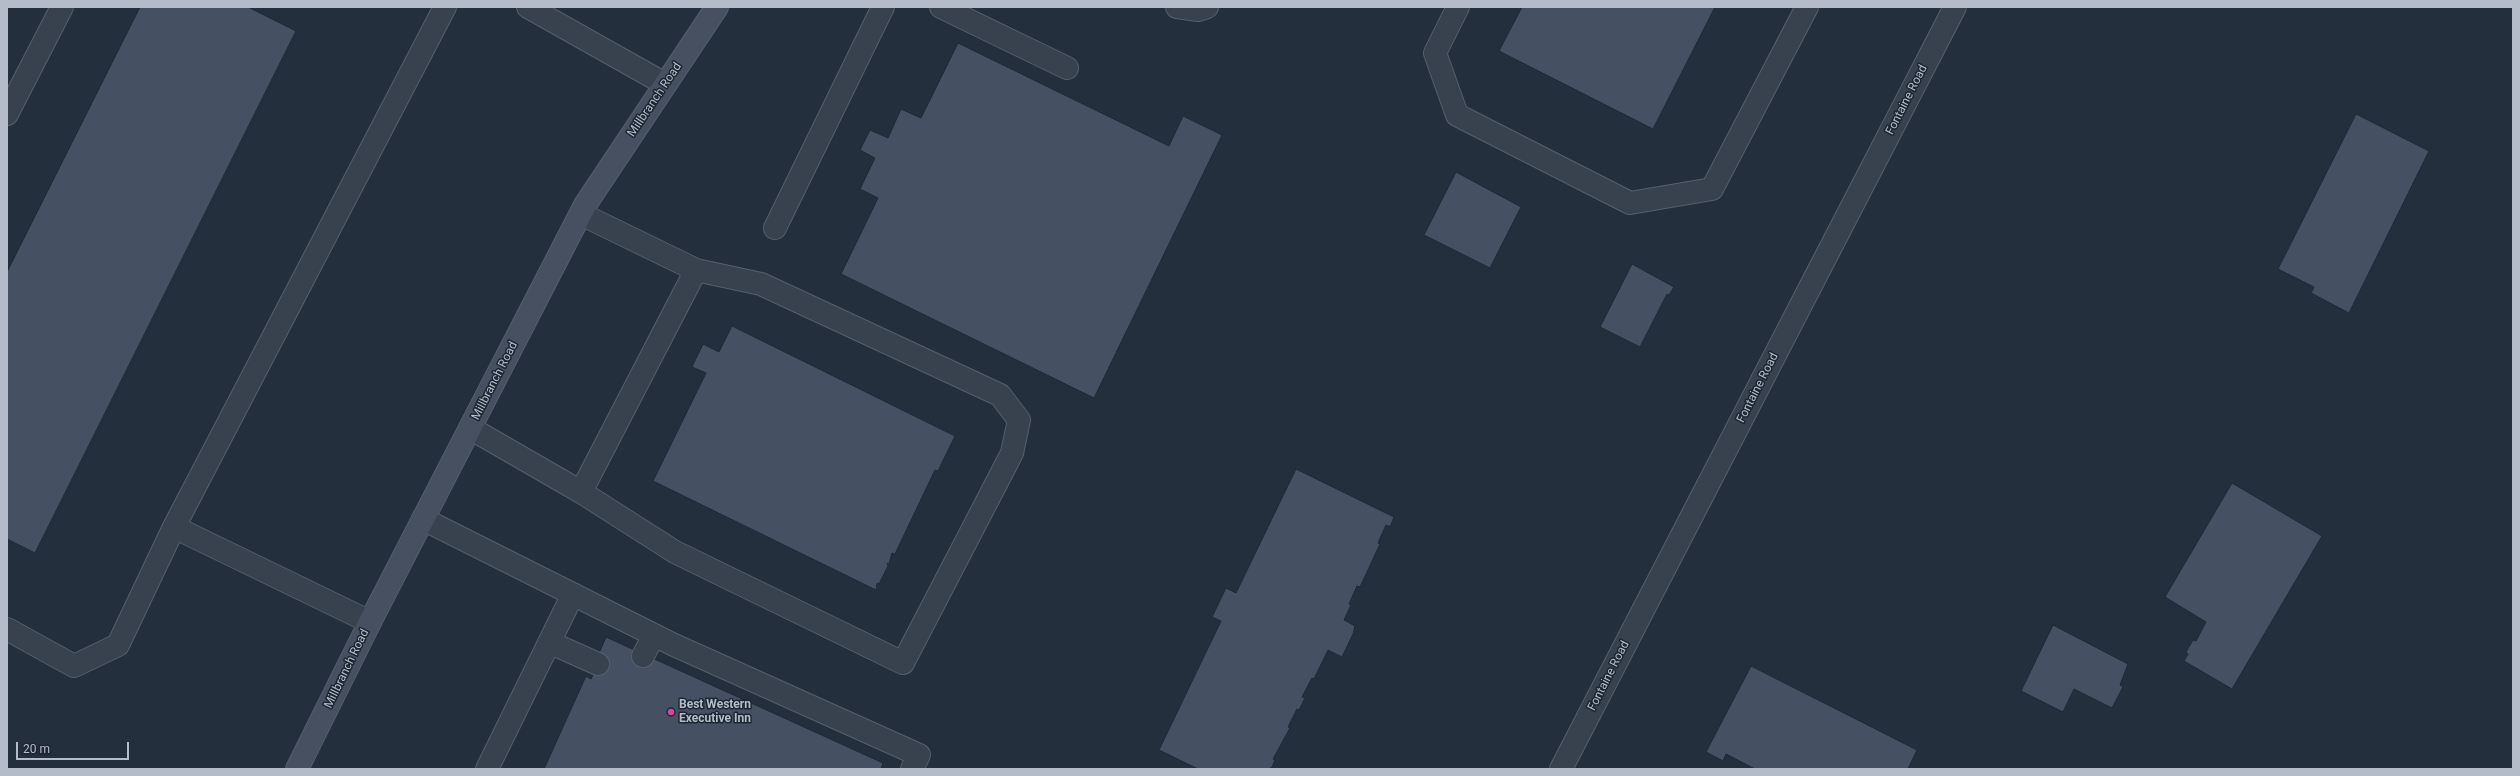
<!DOCTYPE html>
<html>
<head>
<meta charset="utf-8">
<style>
  body { margin:0 }
  #map { position:relative; width:2520px; height:776px; overflow:hidden; background:#242f3e; font-family:Roboto,sans-serif }
  canvas { display:block }
  .frame { position:absolute; inset:0; border:8px solid #b4bcc9; pointer-events:none }
  .scale { position:absolute; left:16px; top:742px; width:113px; height:18px; box-sizing:border-box; border:2px solid #b4bcc9; border-top:0; padding-left:5px; font-size:12px; line-height:14px; white-space:nowrap; color:#b4bcc9; -webkit-text-stroke:3px #1d2633; paint-order:stroke }
</style>
</head>
<body>
<div id="map">
<canvas width="2520" height="776"></canvas>
<div class="frame"></div>
<div class="scale">20 m</div>
</div>
<script>
const ctx = document.querySelector('canvas').getContext('2d');
ctx.lineJoin = 'round';
function fillPath(path, color) { ctx.fillStyle = color; ctx.fill(path, 'evenodd'); }
const shape = rows => new Path2D(rows.map(r => 'M' + r).join(''));
function stroke(path, color, width, dash) { ctx.strokeStyle = color; ctx.lineWidth = width; ctx.lineCap = dash ? 'butt' : 'round'; ctx.setLineDash(dash || []); ctx.stroke(path); }
function write(font, color, halo, rows, align = 'center') {
  ctx.font = font + ' Roboto,sans-serif'; ctx.lineWidth = 3; ctx.setLineDash([]); ctx.textBaseline = 'middle'; ctx.strokeStyle = halo; ctx.fillStyle = color; for (const [text, x, y, turn = 0] of rows) {
    ctx.save(); ctx.translate(x, y); ctx.rotate((+turn || 0) * Math.PI / 180); ctx.textAlign = isNaN(turn) ? turn : align; if (halo) ctx.strokeText(text, 0, 0); ctx.fillText(text, 0, 0); ctx.restore();
  }
}
const building = shape([
  [140,7,248,7,296,31,35,553,7,539,7,272,140,7],
  [1522,7,1715,7,1653,129,1499,51,1522,7],
  [958,43,1169,146,1183,116,1222,135,1094,398,841,274,878,198,860,189,875,158,860,150,870,130,888,138,901,109,921,118,958,43],
  [2356,114,2429,151,2349,313,2311,293,2314,287,2278,269,2356,114],
  [1456,172,1521,207,1490,268,1424,235,1456,172],
  [1632,264,1674,287,1669,295,1667,294,1640,347,1600,327,1632,264],
  [732,326,955,436,938,471,935,470,895,554,892,553,889,564,887,563,888,566,879,584,877,583,876,590,653,481,706,373,692,367,703,344,719,352,732,326],
  [1296,469,1394,517,1390,527,1386,525,1378,543,1380,544,1360,587,1357,586,1349,604,1351,605,1344,620,1355,626,1353,634,1342,657,1328,650,1314,679,1312,678,1302,697,1305,698,1299,710,1297,709,1288,727,1290,728,1273,759,1275,760,1272,767,1269,769,1198,769,1159,750,1221,621,1212,617,1226,588,1236,593,1296,469],
  [2232,483,2322,536,2232,689,2184,661,2188,654,2186,652,2193,640,2196,641,2206,622,2165,597,2232,483],
  [2053,625,2128,664,2120,685,2123,687,2112,708,2074,689,2063,712,2021,691,2053,625],
  [606,637,883,763,881,769,544,769,586,676,591,679,600,660,597,658,606,637],
  [1751,666,1917,750,1908,769,1755,769,1726,754,1723,761,1706,752,1751,666]
]);
fillPath(building, '#455162');
stroke(building, '#1f2835', 1);
const lane = shape([
  [528,7,665,84],
  [941,7,1067,68],
  [1177,7,1198,10,1207,7],
  [1458,7,1435,53,1457,115,1630,203,1712,189,1807,7],
  [7,114,62,7],
  [775,228,883,7],
  [470,428,581,492,696,270,581,214],
  [581,492,675,552,903,663,970,534,1012,453,1019,420,1000,395,761,284,696,270],
  [423,519,672,644,919,755,912,769],
  [174,527,370,622],
  [7,629,74,666,118,645,174,527,445,7],
  [551,643,598,664],
  [643,656,654,635],
  [487,769,573,594]
]);
const street = shape([
  [1561,769,1955,7]
]);
const secondary = shape([
  [297,769,370,622,585,205,717,7]
]);
stroke(lane, '#565f6c', 24);
stroke(street, '#565f6c', 24);
stroke(secondary, '#565f6c', 24);
stroke(lane, '#38414e', 22);
stroke(street, '#38414e', 22);
stroke(secondary, '#465061', 22);
for (const [x, y, r, color] of [
  [671,712,4,"#d1479c"]
]) { const dot = new Path2D(); dot.arc(x, y, r, 0, 2 * Math.PI); ctx.fillStyle = color; ctx.fill(dot); stroke(dot, '#1d2633', 1.5); }
write('12px', '#b4bcc9', '#1d2633', [
  ["Millbranch Road",655,100,-56],
  ["Fontaine Road",1907,100,-63],
  ["Millbranch Road",495,381,-63],
  ["Fontaine Road",1758,388,-63],
  ["Millbranch Road",347,669,-64],
  ["Fontaine Road",1609,676,-63]
]);
write('bold 12px', '#b4bcc9', '#1d2633', [
  ["Best Western",679,705],
  ["Executive Inn",679,719]
], 'left');
</script>
</body>
</html>
